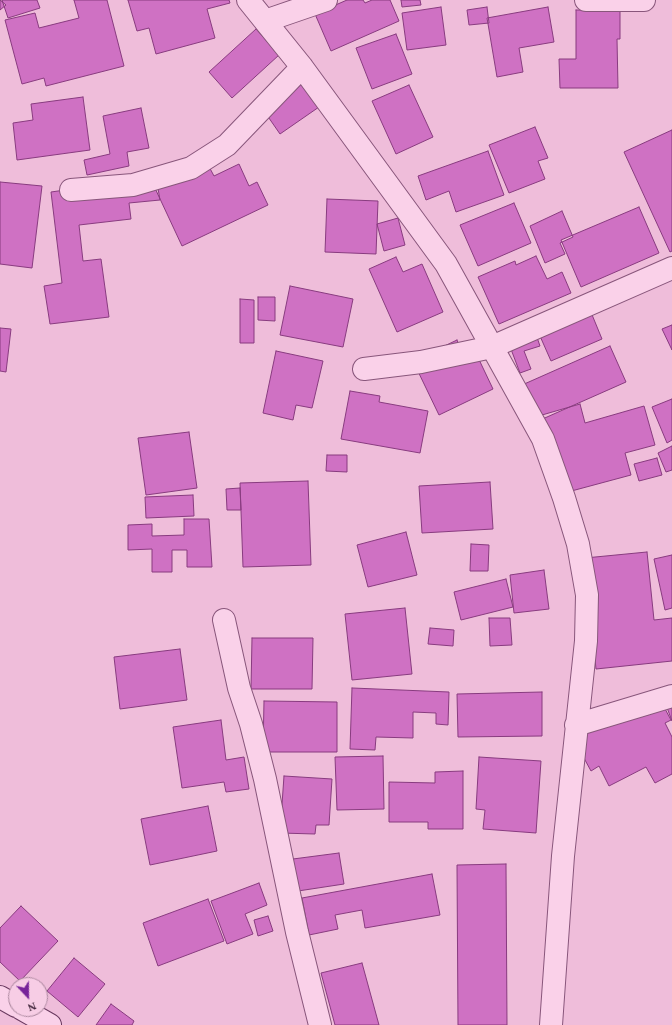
<!DOCTYPE html>
<html>
<head>
<meta charset="utf-8">
<style>
  body { margin:0 }
  #map { position:relative; width:672px; height:1025px; overflow:hidden; background:#efbdda; font-family:Georgia,serif }
  canvas { display:block }
  .north { position:absolute; left:8px; top:977px; width:40px; height:40px; box-sizing:border-box; background:#f7cde5; border:1px solid #aa869d; border-radius:50%; rotate:158deg; font-size:11px; font-weight:700; line-height:16px; text-align:center; color:#361b31 }
  .north::after { content:''; display:block; margin:auto; width:14px; height:18px; background:#772399; clip-path:polygon(50% 0,100% 100%,50% 72%,0 100%) }
</style>
</head>
<body>
<div id="map">
<canvas width="672" height="1025"></canvas>
<div class="north">N</div>
</div>
<script>
const ctx = document.querySelector('canvas').getContext('2d');
ctx.lineJoin = 'round';
function fillPath(path, color) { ctx.fillStyle = color; ctx.fill(path, 'evenodd'); }
const shape = rows => new Path2D(rows.map(r => 'M' + r).join(''));
function stroke(path, color, width, dash) { ctx.strokeStyle = color; ctx.lineWidth = width; ctx.lineCap = dash ? 'butt' : 'round'; ctx.setLineDash(dash || []); ctx.stroke(path); }
const building = shape([
  [0,0,6,5,0,10,0,0],
  [2,0,37,0,40,8,8,18,2,0],
  [74,0,107,0,124,66,46,86,44,78,22,84,5,20,35,13,39,28,79,18,74,0],
  [128,0,229,0,230,3,207,9,215,38,156,54,149,28,137,31,128,0],
  [347,0,363,0,365,3,372,0,390,0,399,21,331,51,315,14,347,0],
  [401,0,420,0,421,5,402,7,401,0],
  [441,7,446,45,407,50,402,13,441,7],
  [487,7,489,23,469,25,467,10,487,7],
  [548,7,554,42,519,48,523,72,497,77,487,18,548,7],
  [576,10,620,10,620,39,617,39,618,88,560,88,559,59,576,59,576,10],
  [256,29,279,55,232,98,209,72,256,29],
  [396,34,412,74,372,89,356,48,396,34],
  [301,81,319,107,280,134,262,108,301,81],
  [409,85,433,137,396,154,372,101,409,85],
  [83,97,90,150,17,160,13,123,33,120,31,104,83,97],
  [141,108,149,148,127,152,129,166,87,175,84,160,110,154,103,116,141,108],
  [535,127,548,158,538,161,545,179,509,193,489,145,535,127],
  [672,130,672,251,670,252,624,152,672,130],
  [488,151,504,195,456,212,449,191,426,200,418,176,488,151],
  [206,161,214,176,239,164,249,186,257,182,268,205,182,246,154,186,206,161],
  [156,177,160,200,129,203,131,219,79,225,83,261,101,259,109,317,50,324,44,286,62,283,51,192,156,177],
  [0,182,42,186,32,268,0,264,0,182],
  [327,199,378,201,376,254,325,252,327,199],
  [514,203,531,243,478,266,460,225,514,203],
  [639,207,659,253,581,287,561,240,639,207],
  [562,211,573,237,560,243,565,254,545,263,530,226,562,211],
  [398,218,405,245,384,251,377,224,398,218],
  [536,256,547,279,562,272,571,293,499,324,478,277,515,261,516,265,536,256],
  [396,257,403,272,422,264,443,312,397,332,369,269,396,257],
  [290,286,353,299,343,347,280,335,290,286],
  [258,297,275,297,275,321,258,320,258,297],
  [240,299,254,300,254,343,240,343,240,299],
  [588,305,602,339,551,361,536,327,588,305],
  [672,325,672,350,662,329,672,325],
  [533,326,540,346,524,351,531,369,520,373,506,336,533,326],
  [0,328,11,329,6,372,0,371,0,328],
  [457,340,462,353,473,347,493,389,439,415,413,361,457,340],
  [610,346,626,382,538,421,522,385,610,346],
  [276,351,323,361,312,408,296,405,293,420,263,413,276,351],
  [350,391,380,396,379,402,428,411,420,453,341,439,350,391],
  [672,399,672,440,667,443,652,407,672,399],
  [580,404,585,423,644,406,655,445,625,453,631,475,564,493,542,415,580,404],
  [189,432,197,488,146,495,138,438,189,432],
  [672,446,672,470,666,472,658,453,672,446],
  [327,455,347,455,347,472,326,471,327,455],
  [657,458,662,475,639,481,634,464,657,458],
  [308,481,311,565,243,567,240,483,308,481],
  [490,482,493,529,422,533,419,486,490,482],
  [240,488,241,510,227,510,226,489,240,488],
  [193,495,194,516,146,518,145,497,193,495],
  [184,519,209,519,212,567,187,567,187,550,172,550,172,572,152,572,152,549,128,550,128,525,152,524,152,536,184,535,184,519],
  [406,532,417,575,368,587,357,545,406,532],
  [471,544,489,545,488,571,470,571,471,544],
  [647,552,654,620,672,618,672,661,596,669,585,558,647,552],
  [672,555,672,608,665,610,654,559,672,555],
  [544,570,549,609,514,613,510,575,544,570],
  [506,579,513,607,461,620,454,592,506,579],
  [405,608,412,674,352,680,345,614,405,608],
  [489,618,510,618,512,645,490,646,489,618],
  [430,628,454,630,453,646,428,644,430,628],
  [252,638,313,638,312,689,251,689,252,638],
  [180,649,187,700,120,709,114,657,180,649],
  [352,688,449,692,448,725,436,724,436,713,413,712,413,738,376,737,375,750,350,749,352,688],
  [542,692,542,736,458,737,457,694,542,692],
  [656,692,671,720,665,723,672,737,672,774,655,783,646,767,609,786,599,766,591,771,572,736,656,692],
  [672,693,672,721,663,697,672,693],
  [264,701,337,702,337,752,263,752,264,701],
  [221,720,226,760,244,757,249,789,226,792,224,782,182,788,173,727,221,720],
  [383,756,384,809,337,810,335,757,383,756],
  [479,757,541,761,536,833,483,829,485,810,476,809,479,757],
  [463,771,463,829,428,829,428,822,389,822,389,782,435,783,435,772,463,771],
  [284,776,332,779,329,825,316,825,315,834,280,833,284,776],
  [208,806,217,851,150,865,141,819,208,806],
  [339,853,344,884,298,891,293,859,339,853],
  [506,864,507,1025,458,1025,457,865,506,864],
  [432,874,440,915,365,928,362,910,335,915,338,929,309,935,302,898,432,874],
  [259,883,267,905,245,914,253,934,227,944,211,901,259,883],
  [208,899,224,941,158,966,143,923,208,899],
  [21,906,58,941,20,981,0,962,0,928,21,906],
  [268,916,273,931,258,936,254,920,268,916],
  [74,958,105,984,78,1017,47,991,74,958],
  [362,963,379,1025,335,1025,321,973,362,963],
  [111,1004,134,1021,132,1025,96,1025,111,1004]
]);
fillPath(building, '#cf71c3');
stroke(building, '#883b7f', 1);
const street = shape([
  [248,0,302,67,446,264,543,439,564,498,578,544,587,595,586,641,563,856,551,1025],
  [586,0,644,0],
  [265,21,326,0],
  [71,190,133,185,191,168,227,145,302,67],
  [364,369,421,362,492,347,672,268],
  [224,620,239,688,251,724,265,779,297,932,320,1025],
  [576,725,672,696]
]);
const secondary = shape([
  [0,997,16,1006],
  [22,1009,50,1025]
]);
stroke(street, '#88567b', 24);
stroke(secondary, '#69395f', 24);
stroke(street, '#fad1e9', 22);
stroke(secondary, '#fad1e9', 22);
</script>
</body>
</html>
